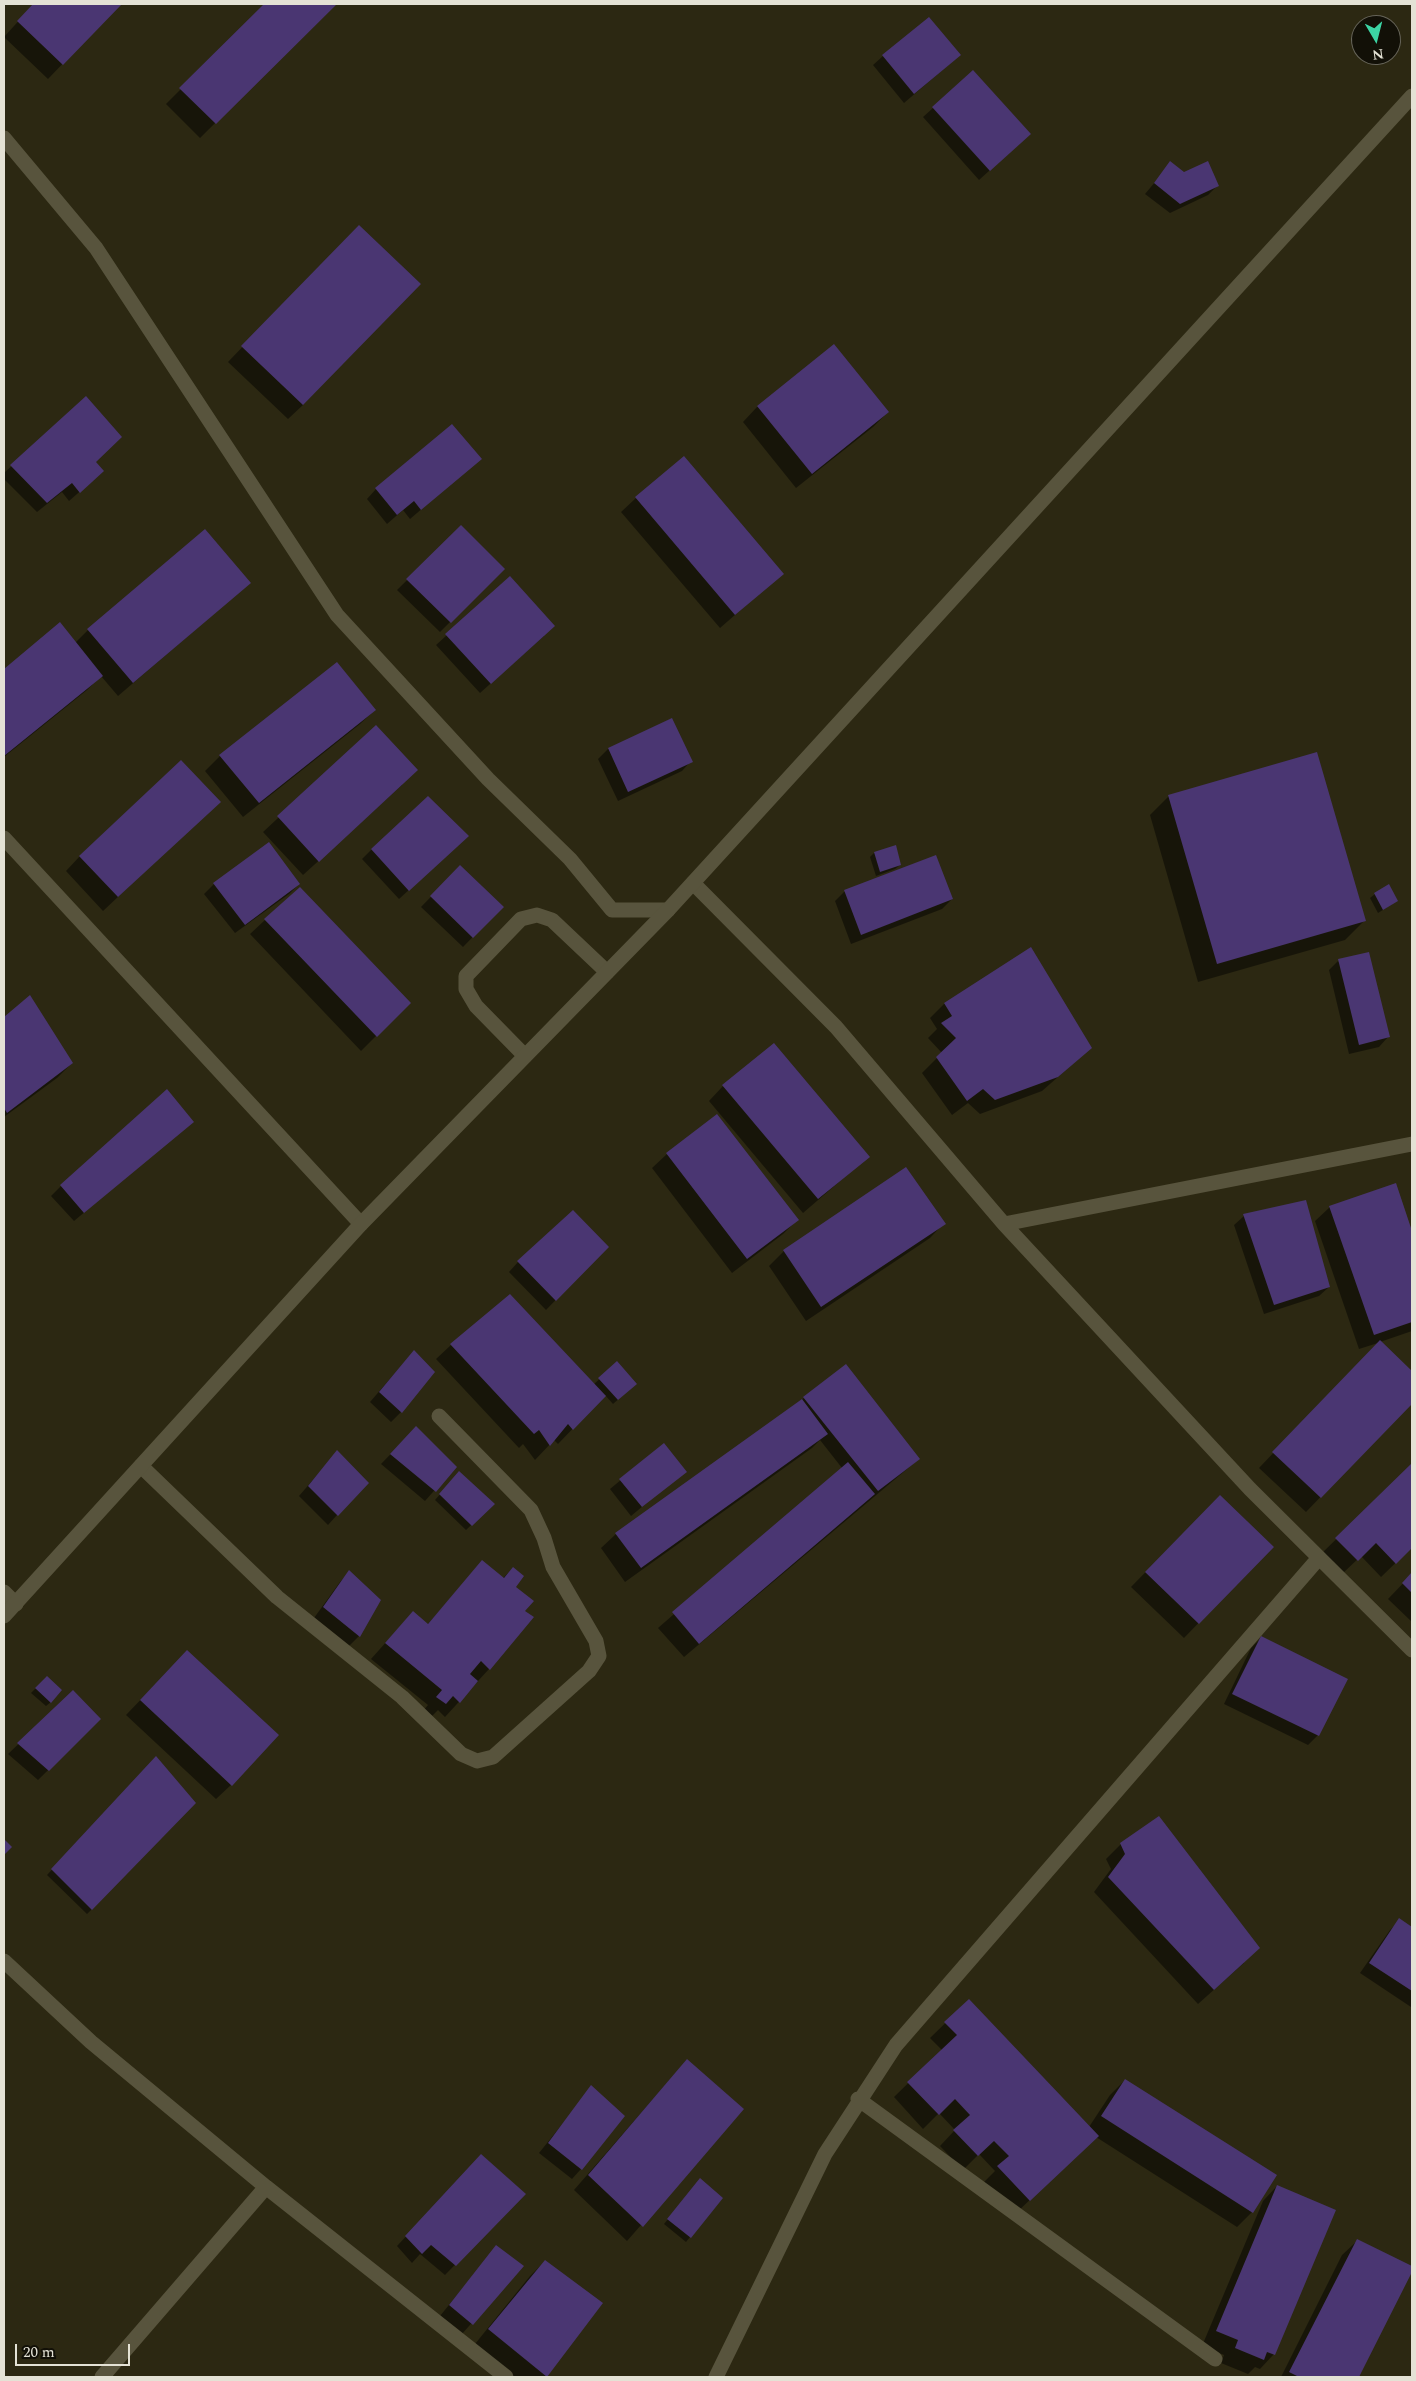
<!DOCTYPE html>
<html>
<head>
<meta charset="utf-8">
<style>
  body { margin:0 }
  #map { position:relative; width:1416px; height:2381px; overflow:hidden; background:#2c2812; font-family:Spectral,serif }
  canvas { display:block }
  .frame { position:absolute; inset:0; border:5px solid #e4e2d5; pointer-events:none }
  .north { position:absolute; left:1351px; top:15px; width:50px; height:50px; box-sizing:border-box; background:#121007; border:1px solid #666459; border-radius:50%; rotate:172deg; font-size:14px; font-weight:700; line-height:20px; text-align:center; color:#e4e2d5 }
  .north::after { content:''; display:block; margin:auto; width:18px; height:22px; background:#3cd4a4; clip-path:polygon(50% 0,100% 100%,50% 72%,0 100%) }
  .scale { position:absolute; left:15px; top:2344px; width:115px; height:22px; box-sizing:border-box; border:2px solid #e4e2d5; border-top:0; padding-left:6px; font-size:15px; line-height:18px; white-space:nowrap; color:#e4e2d5; -webkit-text-stroke:4px #121007; paint-order:stroke }
</style>
</head>
<body>
<div id="map">
<canvas width="1416" height="2381"></canvas>
<div class="frame"></div>
<div class="north">N</div>
<div class="scale">20 m</div>
</div>
<script>
const ctx = document.querySelector('canvas').getContext('2d');
ctx.lineJoin = 'round';
function fillPath(path, color) { ctx.fillStyle = color; ctx.fill(path, 'evenodd'); }
const shape = rows => new Path2D(rows.map(r => 'M' + r).join(''));
function stroke(path, color, width, dash) { ctx.strokeStyle = color; ctx.lineWidth = width; ctx.lineCap = dash ? 'butt' : 'round'; ctx.setLineDash(dash || []); ctx.stroke(path); }
fillPath(shape([
  [34,4,120,4,48,79,4,37],
  [266,4,335,4,200,138,166,104],
  [960,55,904,103,873,65,883,56],
  [933,108,1030,134,979,180,923,117],
  [1171,163,1184,173,1218,185,1208,195,1170,213,1145,194],
  [344,241,303,405,288,419,228,362],
  [834,345,888,412,873,427,796,488,743,422,757,407],
  [86,397,94,462,93,480,69,501,62,492,37,512,4,479,4,473],
  [480,459,410,519,403,510,387,524,367,499,376,489],
  [636,498,782,574,720,628,621,512],
  [461,527,503,569,440,632,397,590],
  [510,578,544,636,480,693,436,645],
  [250,583,118,696,101,676,87,690,4,757,4,670,60,624,75,643,88,630],
  [375,710,360,724,243,817,205,771,220,756],
  [671,719,691,761,682,771,618,801,598,759,608,749],
  [376,727,402,785,303,875,263,832],
  [1169,796,1364,921,1345,940,1198,982,1150,815],
  [204,816,103,911,66,871,80,856],
  [457,846,399,899,362,859,372,849],
  [874,853,900,865,895,869,876,876,870,857],
  [936,857,952,899,942,909,851,944,835,901,844,892],
  [460,867,502,907,463,947,421,907],
  [214,884,299,884,289,894,235,933,204,894],
  [1375,894,1397,901,1378,913,1370,898],
  [265,920,409,1003,361,1051,250,934],
  [1031,949,1091,1048,1042,1091,980,1114,968,1103,952,1115,922,1073,942,1053,928,1038,937,1029,930,1018,944,1004],
  [1338,961,1388,1037,1379,1047,1349,1054,1329,970],
  [30,996,72,1063,57,1078,4,1117,4,1019],
  [723,1086,868,1157,803,1213,709,1101],
  [192,1122,74,1221,51,1196,61,1186],
  [667,1154,797,1220,783,1234,732,1273,652,1168],
  [906,1169,944,1223,930,1238,806,1321,769,1266,784,1251],
  [1395,1185,1412,1235,1412,1331,1380,1342,1412,1373,1412,1402,1306,1512,1259,1468,1378,1343,1359,1349,1315,1221,1330,1207],
  [1244,1216,1329,1287,1319,1296,1264,1314,1234,1225],
  [607,1247,546,1310,509,1272,518,1262],
  [451,1345,593,1385,617,1363,631,1388,613,1404,605,1395,558,1444,554,1440,535,1460,523,1444,519,1448,436,1359],
  [414,1351,401,1412,391,1422,370,1402],
  [804,1398,919,1459,684,1657,658,1628,842,1468,820,1440,812,1448,625,1582,601,1548,616,1534],
  [416,1428,455,1467,425,1501,381,1464],
  [663,1445,685,1471,631,1516,610,1489],
  [337,1452,337,1515,328,1525,299,1496],
  [1412,1465,1412,1547,1381,1577,1361,1556,1342,1574,1321,1554],
  [455,1477,493,1504,466,1530,435,1500],
  [1220,1496,1272,1547,1184,1638,1131,1587],
  [482,1562,502,1579,513,1568,515,1587,524,1611,489,1669,445,1717,438,1710,430,1718,422,1712,428,1705,371,1659,413,1612,427,1625],
  [349,1572,380,1600,359,1636,349,1646,314,1618,340,1582],
  [1412,1574,1412,1622,1388,1599],
  [1261,1638,1318,1735,1308,1745,1224,1704,1251,1648],
  [173,1666,231,1785,216,1799,126,1715],
  [47,1677,51,1702,46,1706,31,1693],
  [73,1692,100,1719,38,1780,8,1754],
  [142,1772,102,1899,87,1914,47,1875],
  [1121,1844,1244,1963,1198,2004,1094,1892,1111,1869,1106,1859],
  [1400,1920,1412,1928,1411,2007,1360,1973,1390,1930],
  [969,2000,1089,2127,1110,2095,1125,2080,1252,2212,1237,2227,1096,2137,1014,2215,984,2182,995,2171,979,2154,963,2170,940,2146,955,2130,939,2113,923,2129,894,2097,942,2050,930,2038],
  [687,2060,743,2109,627,2241,574,2190],
  [592,2087,581,2169,572,2179,539,2153],
  [472,2166,524,2194,445,2275,420,2254,412,2263,397,2246],
  [696,2184,721,2198,686,2242,664,2224],
  [1277,2186,1274,2354,1260,2369,1255,2367,1248,2374,1221,2363,1224,2355,1202,2346,1263,2201],
  [1357,2241,1412,2268,1358,2377,1281,2377,1342,2255],
  [496,2247,522,2266,462,2334,440,2316],
  [545,2261,601,2304,545,2377,514,2377,475,2344,530,2276]
]), '#0007');
fillPath(shape([
  [33,4,122,4,63,65,17,21],
  [264,4,337,4,216,124,179,88],
  [929,17,961,55,914,94,882,55],
  [973,70,1031,134,990,171,932,107],
  [1170,161,1184,172,1208,161,1219,186,1180,204,1154,183],
  [359,225,421,284,303,405,241,346],
  [834,344,889,412,812,474,757,406],
  [86,396,122,437,96,462,104,471,80,493,72,483,47,503,10,465],
  [452,424,482,459,421,510,414,501,397,515,375,488],
  [684,456,784,574,735,615,635,497],
  [461,525,505,569,451,623,406,579],
  [205,529,251,583,133,683,87,629],
  [510,576,555,626,491,684,445,634],
  [60,622,103,676,4,756,4,669],
  [337,662,376,710,259,803,219,755],
  [672,718,693,762,628,792,608,748],
  [376,725,418,770,319,862,277,816],
  [1317,752,1366,921,1217,964,1168,795],
  [181,760,221,802,118,897,79,856],
  [428,796,469,836,409,891,371,849],
  [269,842,300,884,245,925,213,883],
  [896,845,901,865,880,872,874,852],
  [936,855,953,899,861,935,844,890],
  [460,865,504,907,473,938,430,896],
  [1389,884,1398,901,1383,910,1374,893],
  [300,887,411,1003,377,1037,264,919],
  [1031,947,1092,1048,1058,1077,995,1100,983,1089,967,1101,936,1057,956,1038,941,1023,952,1016,944,1003],
  [1369,952,1390,1037,1359,1045,1338,959],
  [30,995,73,1063,7,1113,4,1108,4,1017],
  [774,1043,870,1157,818,1199,722,1085],
  [167,1089,194,1122,84,1213,60,1185],
  [717,1114,799,1220,747,1259,666,1153],
  [906,1167,946,1224,821,1307,783,1250],
  [1396,1183,1412,1231,1412,1322,1374,1335,1329,1206],
  [1306,1200,1330,1287,1274,1305,1243,1214],
  [573,1210,609,1247,556,1301,517,1261],
  [510,1294,606,1396,573,1430,568,1424,550,1446,539,1430,534,1434,450,1344],
  [1380,1340,1412,1371,1412,1404,1321,1498,1272,1452],
  [414,1350,435,1372,402,1413,379,1392],
  [617,1361,637,1384,618,1400,598,1378],
  [846,1364,920,1459,878,1491,803,1397],
  [802,1399,828,1434,641,1568,615,1533],
  [416,1426,457,1467,436,1492,390,1454],
  [664,1443,687,1472,642,1507,619,1479],
  [337,1450,369,1483,338,1516,308,1486],
  [848,1462,875,1494,699,1644,672,1612],
  [1412,1463,1412,1548,1396,1564,1376,1543,1358,1561,1335,1538],
  [459,1471,495,1504,472,1526,439,1494],
  [1220,1495,1274,1547,1199,1624,1145,1572],
  [482,1560,504,1578,513,1567,524,1576,516,1587,534,1601,525,1611,534,1617,490,1670,481,1661,470,1674,478,1681,460,1703,453,1696,446,1704,436,1697,442,1690,385,1643,413,1611,428,1624],
  [349,1570,381,1600,360,1637,323,1607],
  [1412,1572,1412,1593,1402,1583],
  [1261,1636,1348,1679,1319,1736,1232,1694],
  [187,1650,279,1735,232,1786,140,1700],
  [47,1676,62,1690,51,1703,35,1688],
  [73,1690,101,1719,49,1771,17,1743],
  [156,1756,196,1803,92,1910,51,1869],
  [1159,1816,1260,1948,1214,1990,1108,1877,1125,1854,1120,1843],
  [4,1839,12,1847,4,1855],
  [1399,1918,1412,1927,1412,1991,1369,1963],
  [969,1999,1099,2136,1030,2201,997,2166,1009,2156,994,2141,978,2156,953,2130,970,2115,955,2099,939,2115,907,2082,957,2035,944,2022],
  [687,2059,744,2109,643,2227,588,2175],
  [1125,2079,1277,2175,1253,2213,1101,2116],
  [591,2085,625,2116,582,2170,548,2143],
  [481,2154,526,2194,456,2266,431,2245,422,2254,405,2236],
  [700,2178,723,2198,691,2238,667,2219],
  [1277,2185,1336,2210,1275,2355,1267,2352,1264,2360,1235,2348,1238,2340,1216,2331],
  [1357,2239,1412,2266,1412,2272,1359,2377,1299,2377,1289,2372],
  [496,2245,524,2266,473,2325,449,2305],
  [545,2260,603,2303,547,2377,488,2329]
]), '#4a3672');
stroke(shape([
  [525,1056,476,1006,466,989,466,976,521,919,537,915,552,920,607,972]
]), '#58543d', 15);
stroke(shape([
  [4,138,96,248,337,615,488,779,570,859,612,910,668,910],
  [4,838,361,1224],
  [693,883,836,1027,1004,1224,1250,1489,1412,1650],
  [1004,1224,1412,1144],
  [141,1466,277,1597,402,1697,461,1754,477,1761,493,1757,589,1671,599,1656,596,1641,553,1567,544,1538,531,1510,439,1416],
  [4,1592,16,1604],
  [4,1961,91,2042,266,2187,506,2377],
  [858,2099,1215,2359],
  [102,2377,266,2187],
  [716,2377,825,2154,896,2045,1318,1559]
]), '#58543d', 15);
stroke(shape([
  [4,1616,361,1224,668,910,1412,96]
]), '#58543d', 15);
</script>
</body>
</html>
